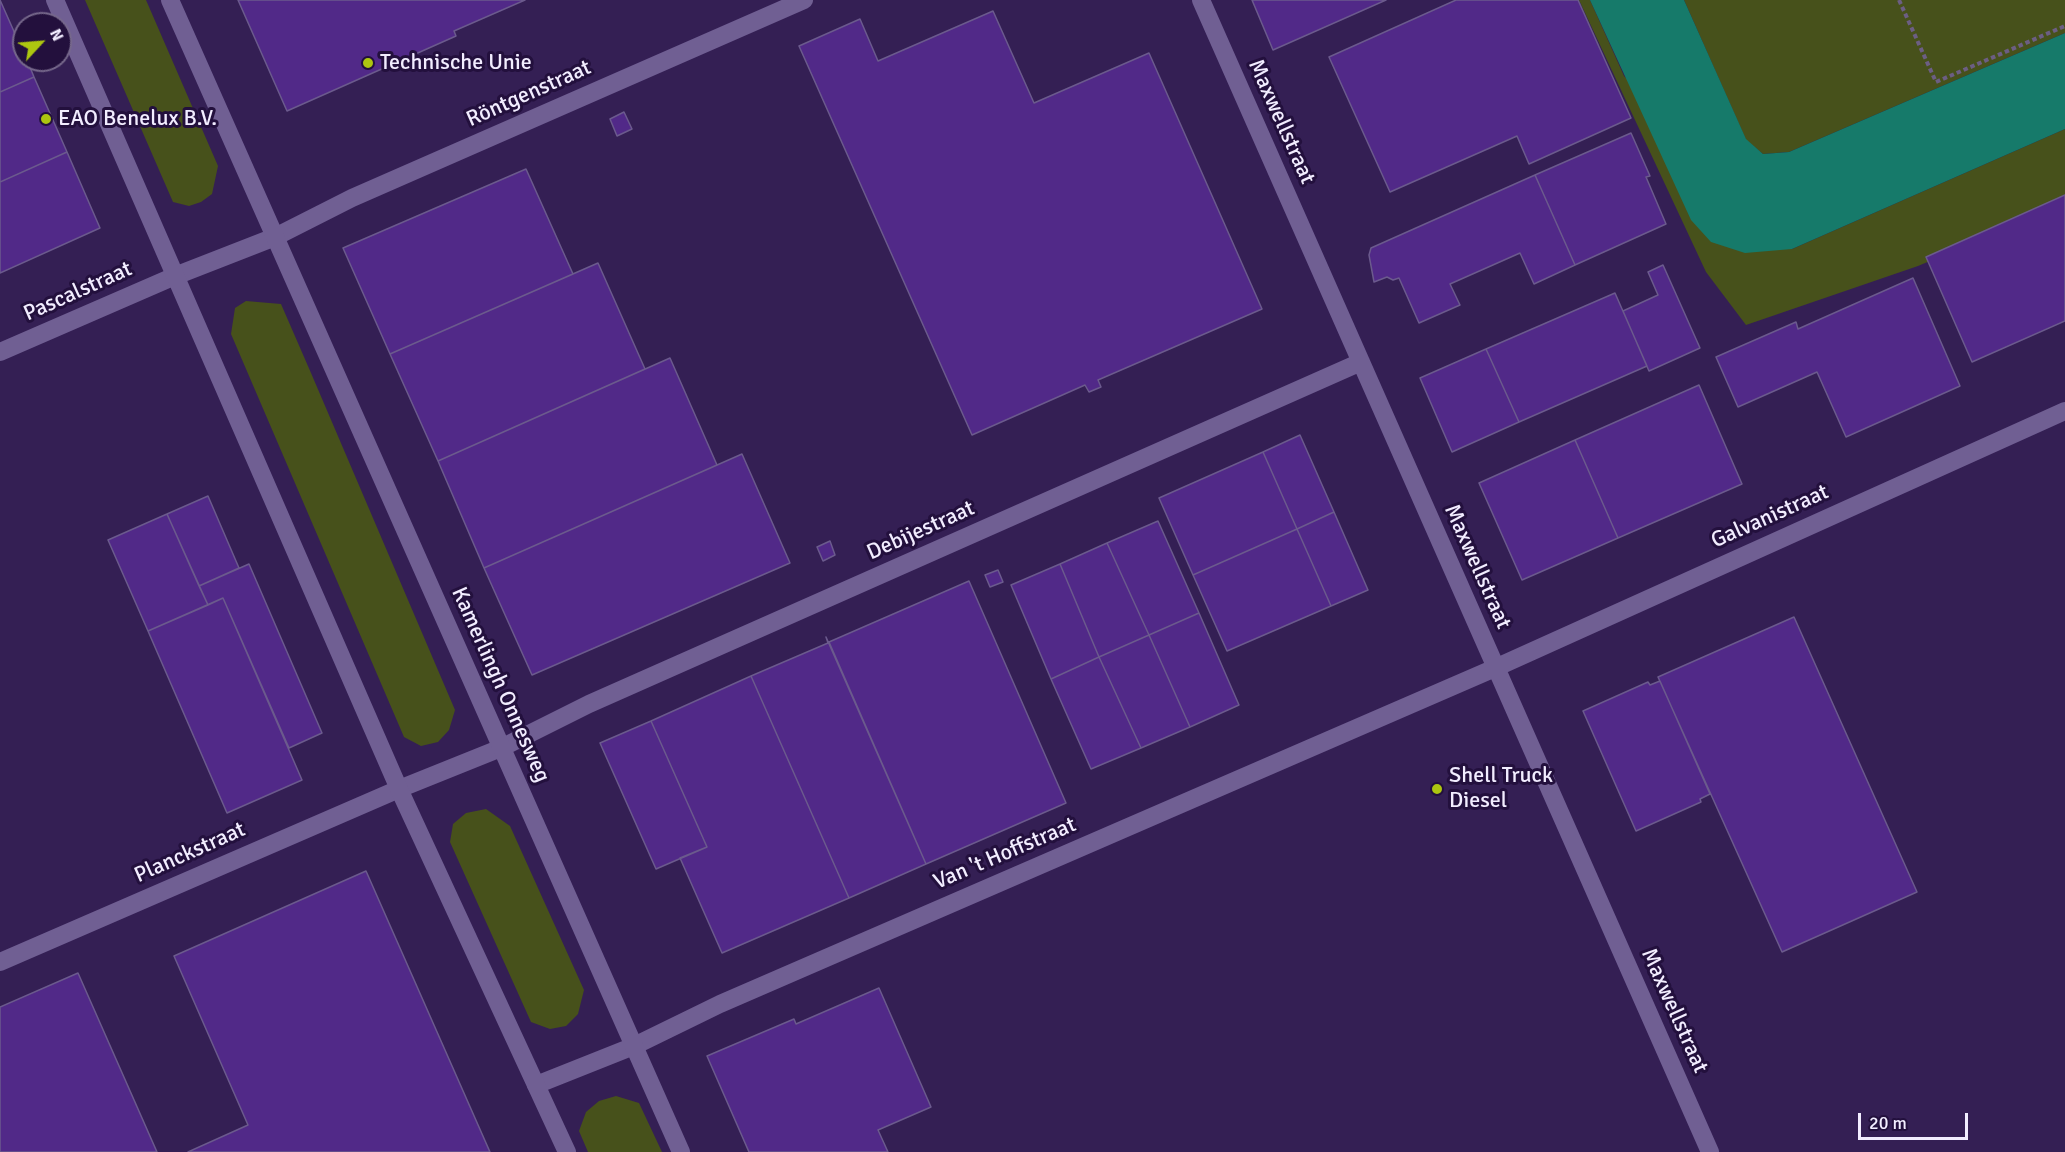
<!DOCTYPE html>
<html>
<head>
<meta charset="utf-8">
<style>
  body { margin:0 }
  #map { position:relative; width:2065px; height:1152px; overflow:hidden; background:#2c1a48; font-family:Signika,sans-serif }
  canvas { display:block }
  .north { position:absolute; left:12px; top:12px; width:60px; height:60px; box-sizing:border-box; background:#23103d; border:2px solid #76688b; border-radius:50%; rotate:64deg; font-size:16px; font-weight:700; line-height:24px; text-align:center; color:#f2edff }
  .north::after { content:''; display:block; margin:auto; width:21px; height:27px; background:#adc610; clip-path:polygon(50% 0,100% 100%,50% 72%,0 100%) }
  .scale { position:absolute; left:1858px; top:1113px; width:110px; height:27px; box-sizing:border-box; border:3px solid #f2edff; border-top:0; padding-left:8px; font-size:18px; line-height:21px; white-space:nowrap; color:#f2edff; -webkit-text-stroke:4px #23103d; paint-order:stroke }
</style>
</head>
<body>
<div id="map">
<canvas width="2065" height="1152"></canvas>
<div class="north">N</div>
<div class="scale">20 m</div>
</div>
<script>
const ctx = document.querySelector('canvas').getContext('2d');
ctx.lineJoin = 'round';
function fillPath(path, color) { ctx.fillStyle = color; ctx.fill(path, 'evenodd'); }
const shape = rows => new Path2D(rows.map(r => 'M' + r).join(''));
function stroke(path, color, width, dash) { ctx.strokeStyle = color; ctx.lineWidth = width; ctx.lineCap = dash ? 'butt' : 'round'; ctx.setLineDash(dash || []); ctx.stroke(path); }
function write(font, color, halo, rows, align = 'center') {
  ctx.font = font + ' Signika,sans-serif'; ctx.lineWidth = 6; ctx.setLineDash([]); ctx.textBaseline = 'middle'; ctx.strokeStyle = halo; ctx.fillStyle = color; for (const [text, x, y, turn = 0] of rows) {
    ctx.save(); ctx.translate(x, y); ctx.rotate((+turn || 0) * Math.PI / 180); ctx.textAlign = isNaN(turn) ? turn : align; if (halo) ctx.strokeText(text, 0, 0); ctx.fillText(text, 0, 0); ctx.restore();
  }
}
fillPath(shape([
  [0,0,1596,0,1742,302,2065,166,2065,1152,0,1152],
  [24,24,60,24,60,60,24,60]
]), '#341f54');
fillPath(shape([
  [85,0,146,0,218,166,212,194,201,202,189,206,173,202],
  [1579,0,1590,0,1624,76,1792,249,2065,129,2065,204,1918,266,1746,325,1706,272],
  [1684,0,2065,0,2065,33,1789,152,1763,154,1746,140],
  [246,301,281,304,311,373,455,710,449,730,438,742,421,746,404,737,231,334,235,308],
  [486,809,510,826,584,990,578,1014,566,1026,550,1029,531,1022,450,842,453,824,466,813],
  [616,1096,639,1103,662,1152,588,1152,579,1131,586,1112,599,1101]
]), '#47511b');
fillPath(shape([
  [1590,0,1684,0,1746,139,1763,154,1789,152,2065,33,2065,129,1792,249,1745,253,1711,242,1691,220]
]), '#167a6a');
const building = shape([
  [0,0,24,54,24,60,27,60,34,77,0,92,0,0],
  [238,0,525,0,454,31,456,36,287,111,238,0],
  [1252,0,1386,0,1273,50,1252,0],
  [1456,0,1578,0,1631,118,1529,164,1517,136,1390,192,1329,57,1456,0],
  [993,11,1034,103,1149,53,1262,309,1098,380,1101,387,1089,392,1085,385,972,435,799,46,860,19,878,61,993,11],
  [34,77,67,152,0,182,0,92,34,77],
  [624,112,632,129,617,136,610,119,624,112],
  [1631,133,1650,176,1646,177,1666,224,1575,265,1535,175,1631,133],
  [67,152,100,228,0,273,0,182,67,152],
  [526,169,573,274,390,354,343,248,526,169],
  [1535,175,1575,265,1534,284,1520,253,1450,284,1460,305,1419,323,1399,278,1393,280,1387,277,1374,282,1369,255,1371,248,1535,175],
  [2065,195,2065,321,1972,362,1926,257,2065,195],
  [598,263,645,369,438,461,390,354,598,263],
  [1663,265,1700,348,1649,371,1623,311,1658,295,1648,272,1663,265],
  [1913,278,1960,386,1846,437,1817,372,1738,407,1716,357,1796,322,1798,329,1913,278],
  [1615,293,1647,366,1519,422,1486,349,1615,293],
  [1486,349,1519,422,1452,452,1420,378,1486,349],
  [670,358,717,465,484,568,438,461,670,358],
  [1699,385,1742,484,1618,538,1575,440,1699,385],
  [1300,435,1334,512,1297,529,1263,452,1300,435],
  [1575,440,1618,538,1522,580,1479,483,1575,440],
  [1263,452,1297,529,1193,575,1159,498,1263,452],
  [742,454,790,563,532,675,484,568,742,454],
  [208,496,239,568,199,586,167,514,208,496],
  [1334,512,1368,590,1331,606,1297,529,1334,512],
  [167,514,208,605,148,631,108,540,167,514],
  [1158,521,1199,613,1149,635,1107,543,1158,521],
  [1297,529,1331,606,1227,651,1193,575,1297,529],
  [830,541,835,555,823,561,817,547,830,541],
  [1107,543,1149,635,1099,657,1060,564,1107,543],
  [249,564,322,733,289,748,223,598,208,605,199,586,249,564],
  [1060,564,1099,657,1051,679,1011,585,1060,564],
  [998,570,1003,582,990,587,985,575,998,570],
  [969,581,1066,803,926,864,829,642,969,581],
  [223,598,302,780,227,813,148,631,223,598],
  [1199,613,1239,705,1190,727,1149,635,1199,613],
  [1794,617,1917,892,1782,952,1658,677,1794,617],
  [1149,635,1190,727,1141,748,1099,657,1149,635],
  [826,637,926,864,849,898,751,676,828,643,826,637],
  [1099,657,1141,748,1091,769,1051,679,1099,657],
  [751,676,849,898,722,953,680,858,707,847,651,721,751,676],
  [1660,681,1710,794,1700,799,1701,802,1636,831,1583,711,1648,682,1650,685,1660,681],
  [651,721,707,847,656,869,600,743,651,721],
  [366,871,490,1152,188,1152,248,1125,174,956,366,871],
  [78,973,157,1152,0,1152,0,1007,78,973],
  [879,988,931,1107,878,1130,888,1152,749,1152,707,1056,794,1019,796,1024,879,988]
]);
fillPath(building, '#512988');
stroke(building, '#6b5a8d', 1.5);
stroke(shape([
  [1899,0,1936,82,2065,26]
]), '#6c5e83', 4, [4.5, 3]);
stroke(shape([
  [1201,0,1710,1152],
  [0,352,175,276,275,237,352,198,804,0],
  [0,962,399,789,501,748,589,704,1361,362],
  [536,1085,634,1046,720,1004,1495,668,2065,411]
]), '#705f93', 18);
stroke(shape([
  [55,0,399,789,567,1152],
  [170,0,681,1152]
]), '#705f93', 18);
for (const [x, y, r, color] of [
  [368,63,6,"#adc610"],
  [46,119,6,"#adc610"],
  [1437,789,6,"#adc610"]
]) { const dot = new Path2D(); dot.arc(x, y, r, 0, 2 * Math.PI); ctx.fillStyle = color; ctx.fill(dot); stroke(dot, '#23103d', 2); }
write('22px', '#f2edff', '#23103d', [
  ["Technische Unie",380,63],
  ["EAO Benelux B.V.",58,119],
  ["Shell Truck",1449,776],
  ["Diesel",1449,801]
], 'left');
write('22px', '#f2edff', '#23103d', [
  ["Röntgenstraat",529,94,-24],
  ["Maxwellstraat",1281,122,66],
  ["Pascalstraat",78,292,-24],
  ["Galvanistraat",1770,517,-24],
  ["Debijestraat",921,531,-24],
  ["Maxwellstraat",1477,567,66],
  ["Kamerlingh Onnesweg",500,685,66],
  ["Planckstraat",190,853,-24],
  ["Van 't Hoffstraat",1005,854,-23],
  ["Maxwellstraat",1674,1011,66]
]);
</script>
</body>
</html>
